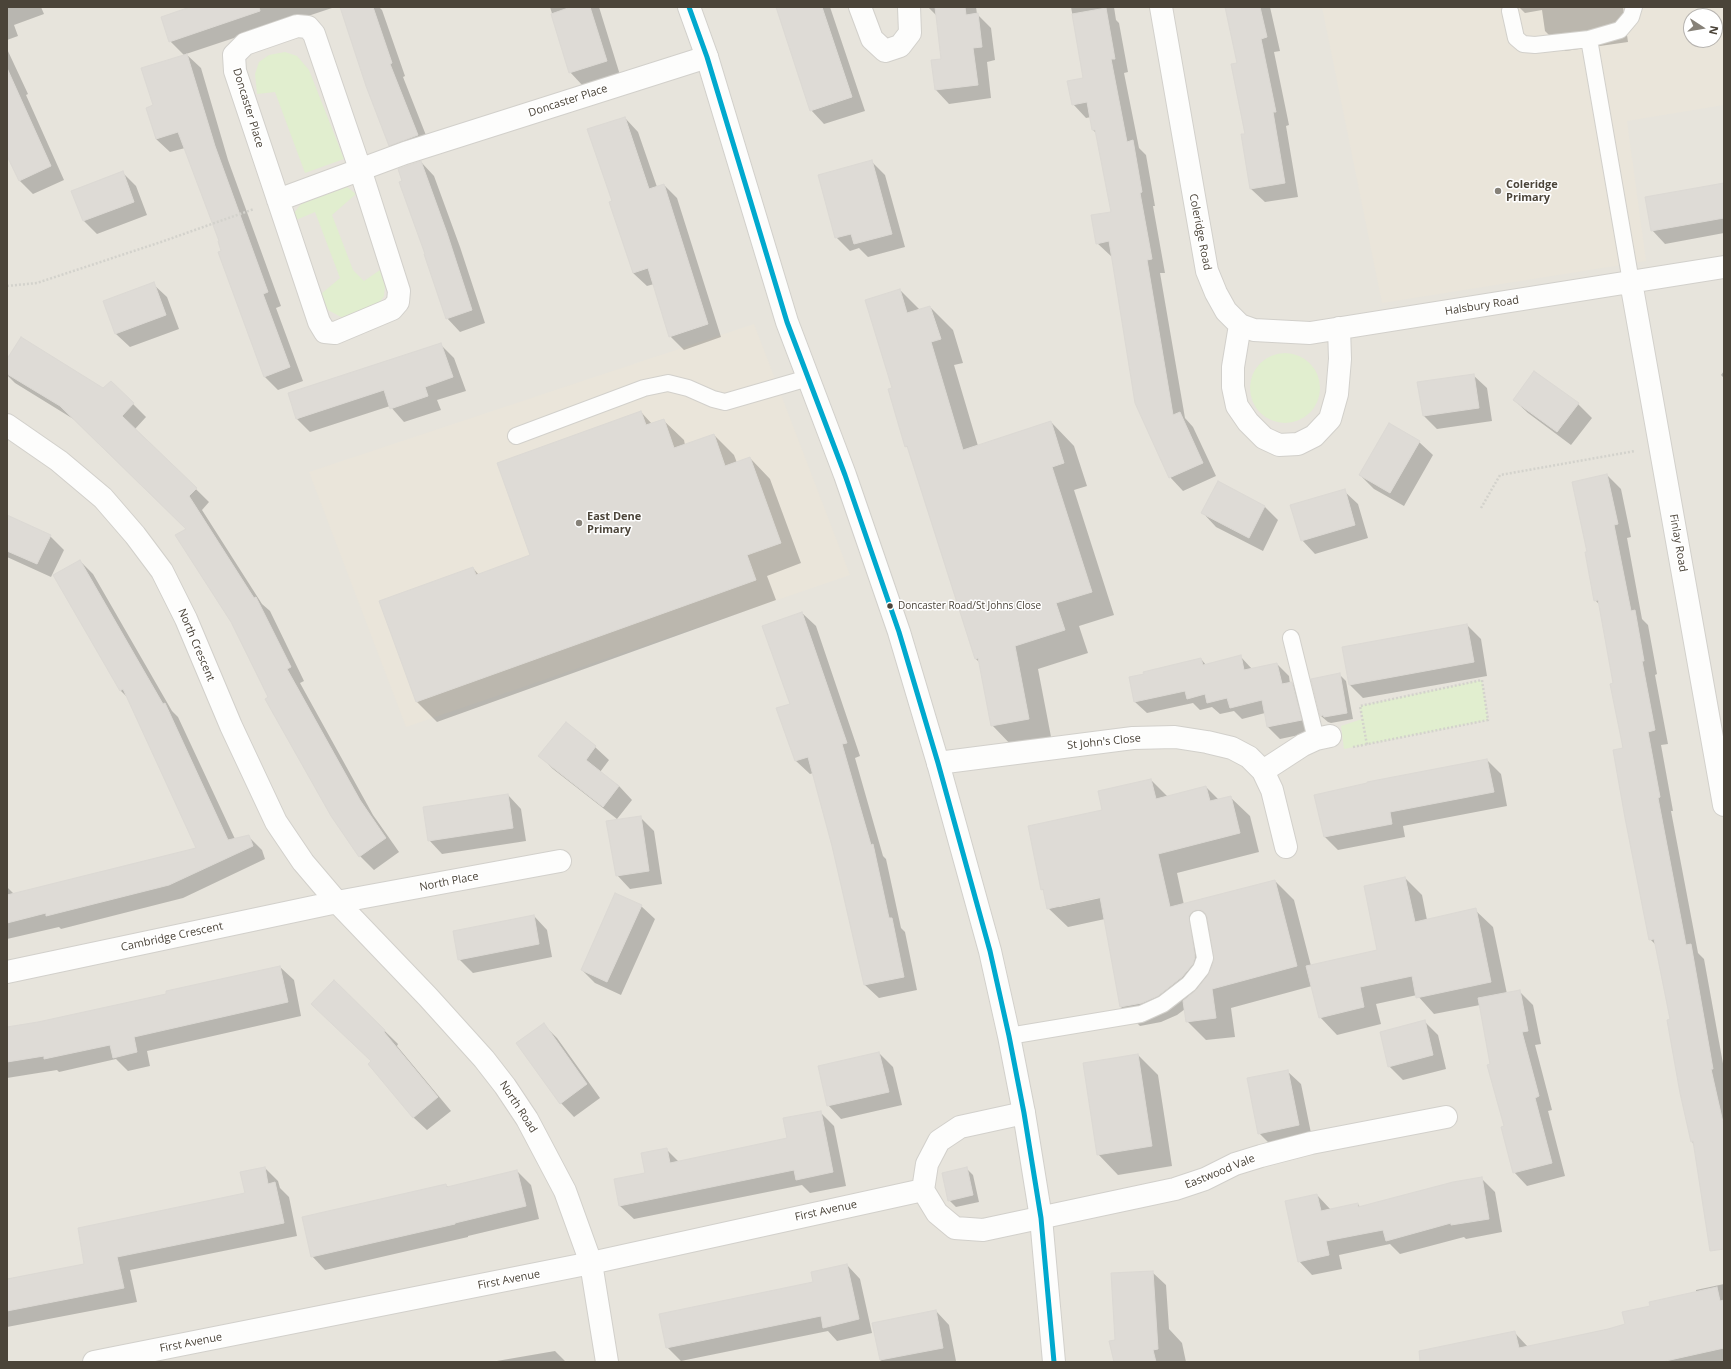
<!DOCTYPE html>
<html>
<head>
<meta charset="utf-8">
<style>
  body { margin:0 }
  #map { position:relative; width:1731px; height:1369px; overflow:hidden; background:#f4f2ee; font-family:"Open Sans",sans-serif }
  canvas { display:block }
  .frame { position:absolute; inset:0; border:8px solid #4b4439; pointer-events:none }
  .north { position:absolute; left:1683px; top:8px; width:40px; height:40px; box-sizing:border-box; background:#fff; border:1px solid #b7b4b0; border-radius:50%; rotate:102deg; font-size:11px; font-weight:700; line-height:16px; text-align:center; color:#4b4439 }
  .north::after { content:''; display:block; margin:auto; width:14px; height:18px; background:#868178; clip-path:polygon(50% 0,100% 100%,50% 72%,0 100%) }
</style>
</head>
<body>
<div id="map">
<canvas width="1731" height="1369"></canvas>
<div class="frame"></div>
<div class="north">N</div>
</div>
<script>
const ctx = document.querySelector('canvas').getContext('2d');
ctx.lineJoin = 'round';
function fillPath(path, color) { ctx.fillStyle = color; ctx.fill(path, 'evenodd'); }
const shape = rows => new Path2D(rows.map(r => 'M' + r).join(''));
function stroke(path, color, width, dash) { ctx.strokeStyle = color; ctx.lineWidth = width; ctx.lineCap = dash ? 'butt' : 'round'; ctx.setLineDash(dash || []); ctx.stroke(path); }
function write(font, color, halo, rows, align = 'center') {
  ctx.font = font + ' "Open Sans",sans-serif'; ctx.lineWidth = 3; ctx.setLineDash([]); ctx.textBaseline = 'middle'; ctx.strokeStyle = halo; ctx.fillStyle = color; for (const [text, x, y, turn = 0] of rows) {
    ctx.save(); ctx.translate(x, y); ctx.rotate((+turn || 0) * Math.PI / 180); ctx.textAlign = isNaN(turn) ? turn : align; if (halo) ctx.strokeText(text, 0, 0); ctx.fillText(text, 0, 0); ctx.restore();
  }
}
fillPath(shape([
  [7,7,1724,7,1724,1362,7,1362],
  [1691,16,1715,16,1715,40,1691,40]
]), '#e7e4dc');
fillPath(shape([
  [1322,7,1724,7,1724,105,1627,121,1646,261,1382,303],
  [1691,16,1715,16,1715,40,1691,40],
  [754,324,850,575,406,727,309,472]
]), '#eae5da');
fillPath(shape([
  [285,52,297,56,309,70,344,159,305,173,275,92,257,94,255,74,259,62,269,55],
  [347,187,356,194,332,215,353,270,364,281,380,270,385,286,384,296,377,306,349,317,341,317,328,310,321,294,340,278,315,212,296,220,294,213,301,204],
  '1250 388a35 35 0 1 1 70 0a35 35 0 1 1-70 0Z',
  [1482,680,1488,720,1344,749,1341,726,1362,719,1360,706]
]), '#e1eecf');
fillPath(shape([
  [7,7,41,7,44,14,14,25,18,36,7,40],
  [194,7,335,7,278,26,276,24,186,54,201,68,228,160,281,306,276,308,303,381,278,390,265,377,222,252,221,242,185,148,170,152,156,139,147,108,154,106,185,56,170,41],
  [341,7,379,7,382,10,405,76,403,77,431,148,403,159,389,145],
  [550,7,599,7,620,75,583,86,570,72],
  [777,7,830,7,865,111,824,124,811,110],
  [928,7,976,7,977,14,991,28,995,60,987,62,991,98,949,104,936,90,932,61,942,60,937,16],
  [1071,7,1114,7,1116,20,1119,23,1128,72,1124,73,1139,148,1146,155,1155,206,1153,206,1165,273,1160,273,1185,418,1193,427,1216,476,1183,491,1170,477,1112,257,1097,243,1112,213,1097,134,1093,130,1091,117,1086,118,1073,104,1084,79],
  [1226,7,1270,7,1280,51,1274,52,1289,125,1286,126,1298,197,1265,202,1251,189,1238,63],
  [1519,7,1623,7,1628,42,1565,51,1545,31,1542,10,1525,13],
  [7,49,28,94,26,95,64,180,33,194,19,180,7,153],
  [625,118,638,132,657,187,664,185,677,198,721,337,684,350,670,336,654,284,647,286,633,273,613,202],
  [871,161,885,175,905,247,868,257,859,248,850,251,836,237],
  [421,162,434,176,460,247,485,323,460,332,447,318,403,181],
  [122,172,136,186,147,215,97,234,84,221,72,191],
  [1724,185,1724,233,1665,244,1652,230],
  [153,284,167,297,179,329,130,347,116,334,105,302],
  [900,290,920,310,930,307,953,330,963,363,954,365,978,446,1051,422,1074,446,1087,486,1074,490,1114,615,1079,626,1088,653,1038,669,1052,742,1015,749,992,725,980,663,976,659,908,448,906,446,893,389],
  [441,345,454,358,466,391,437,400,441,410,404,422,390,406,310,432,297,419],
  [7,361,103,390,111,382,146,417,135,429,209,502,202,510,262,604,270,611,304,681,300,683,373,815,399,852,374,870,360,856,269,698,187,529,75,420,15,383,7,375],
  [1724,371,1724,378,1721,375],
  [1535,372,1578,404,1592,418,1571,445,1528,413,1514,400],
  [1473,375,1487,388,1492,421,1437,429,1424,416],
  [641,412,652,424,663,420,684,440,685,445,714,435,734,455,737,463,750,458,770,479,801,563,767,576,776,600,437,722,417,702,381,602,473,568,479,575,532,556],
  [1419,442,1433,455,1404,506,1374,489,1360,475],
  [1607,475,1621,489,1631,537,1627,538,1642,619,1648,625,1657,674,1655,675,1668,744,1661,745,1673,811,1671,811,1698,953,1704,959,1724,1069,1724,1220,1692,1141,1671,1020,1657,946,1650,939,1614,684,1600,605,1595,600,1589,553],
  [1218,483,1265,507,1278,520,1263,551,1216,527,1203,513],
  [1344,491,1358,504,1368,538,1315,554,1302,540],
  [7,516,50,536,64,550,51,577,7,557],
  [80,561,93,574,172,711,178,717,235,839,248,836,262,850,265,859,183,898,61,929,59,927,7,939,7,887,14,894,198,849,129,699,121,691],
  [802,613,816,626,860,756,855,758,883,856,886,859,901,928,905,932,917,990,879,998,865,985,833,846,813,773,810,774,796,761,778,709,792,704],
  [1467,625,1481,639,1487,676,1363,698,1350,685,1343,648],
  [1240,656,1252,669,1277,664,1289,676,1290,684,1292,683,1304,695,1313,732,1280,739,1268,727,1265,713,1242,719,1234,711,1220,714,1212,707,1200,710,1193,703,1147,713,1135,702,1201,659,1206,665],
  [1339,674,1346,681,1353,719,1331,723,1328,722,1321,716],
  [595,747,609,760,600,772,619,786,632,800,617,819,553,769,540,756],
  [1487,760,1501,774,1507,806,1403,826,1405,837,1338,850,1324,836],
  [1151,780,1168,797,1206,787,1219,800,1230,797,1250,816,1259,852,1177,873,1184,905,1275,881,1294,900,1311,966,1378,951,1405,878,1422,895,1427,920,1475,910,1493,927,1507,994,1519,991,1533,1005,1541,1044,1535,1045,1552,1110,1548,1111,1565,1176,1527,1186,1514,1172,1480,1005,1434,1014,1417,995,1376,1004,1381,1024,1337,1035,1320,1017,1312,986,1231,1008,1235,1037,1206,1040,1187,1021,1185,1009,1177,1015,1161,1022,1140,1026,1121,1007,1105,919,1068,927,1048,908,1045,892,1042,889,1103,810],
  [1105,895,1105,897,1059,907,1059,905],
  [1210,931,1215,961,1213,967,1208,936],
  [508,795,521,809,526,841,442,854,429,840],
  [640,817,654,831,662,884,630,889,617,875],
  [641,906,655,919,621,995,595,983,582,970],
  [534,916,547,930,552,957,473,973,459,959],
  [280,967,294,980,301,1016,147,1051,150,1066,128,1071,116,1059,59,1072,57,1070,7,1078,7,1028,38,1023,168,995],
  [334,981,398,1044,397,1046,451,1111,427,1130,413,1117,373,1061],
  [1424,1021,1438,1035,1446,1069,1403,1080,1389,1066],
  [543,1024,557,1038,600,1098,574,1117,561,1103],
  [879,1053,893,1067,902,1105,841,1119,828,1105],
  [1138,1055,1158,1075,1172,1166,1118,1175,1098,1154],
  [1287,1071,1301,1084,1312,1138,1273,1147,1259,1133],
  [820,1112,834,1126,846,1186,810,1193,802,1185,634,1219,620,1206,666,1149,679,1162,789,1139],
  [265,1168,278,1181,280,1188,289,1197,297,1236,130,1270,137,1302,7,1327,7,1279,85,1265,246,1194],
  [966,1168,973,1175,979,1202,956,1207,949,1200],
  [517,1171,531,1185,539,1219,468,1236,468,1237,325,1270,312,1256,446,1185,449,1188],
  [1481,1178,1495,1192,1502,1232,1466,1239,1464,1237,1400,1254,1390,1244,1339,1255,1342,1269,1312,1275,1299,1261,1317,1195,1331,1210,1358,1204,1360,1207],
  [847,1265,860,1279,872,1333,837,1341,828,1331,681,1361,667,1347,814,1283],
  [1152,1272,1166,1285,1169,1329,1182,1343,1186,1362,1115,1362],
  [1724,1284,1724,1362,1450,1362,1514,1332,1528,1347,1626,1325,1651,1307,1696,1293,1696,1290],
  [936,1311,949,1325,956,1361,883,1362,880,1360],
  [555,1351,566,1362,491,1362]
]), '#0003');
const building = shape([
  [190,7,259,7,260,11,169,42,161,17,190,7],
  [340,7,373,7,392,63,390,64,418,135,389,146,366,86,340,7],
  [571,7,590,7,607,61,569,73,551,14,571,7],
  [776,7,822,7,852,97,810,111,776,7],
  [935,7,965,7,966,15,978,13,982,47,973,48,978,85,935,90,931,60,941,59,935,7],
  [1225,7,1260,7,1267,37,1261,39,1276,112,1273,112,1285,183,1250,189,1241,134,1245,134,1231,64,1237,63,1225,7],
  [1106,8,1115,59,1111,59,1127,142,1133,140,1142,192,1140,193,1152,259,1147,260,1173,415,1180,412,1203,463,1169,478,1135,403,1109,241,1096,244,1091,215,1111,212,1095,130,1092,130,1087,102,1072,105,1067,81,1083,78,1072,14,1106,8],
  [187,54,215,146,268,292,263,294,290,367,264,377,218,252,221,251,218,241,219,241,178,132,156,139,146,108,153,105,141,68,187,54],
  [7,68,51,166,19,181,7,156,7,68],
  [625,117,649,189,664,184,708,324,669,337,648,268,633,273,609,202,612,201,587,129,625,117],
  [872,160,892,234,854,244,851,234,835,238,818,175,872,160],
  [421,161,447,233,472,310,446,319,424,254,425,254,399,182,402,181,398,169,421,161],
  [123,171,134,202,83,221,71,191,123,171],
  [1724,183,1724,218,1651,231,1645,197,1724,183],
  [154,282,166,315,115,334,103,301,154,282],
  [900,289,907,313,930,306,941,339,931,342,963,450,1051,421,1064,463,1052,467,1092,592,1056,603,1065,630,1015,646,1029,719,991,726,978,658,975,659,907,446,905,447,888,389,892,388,865,300,900,289],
  [21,337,103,388,111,381,134,403,122,416,197,488,189,496,254,598,256,597,291,667,287,669,360,800,386,838,359,857,331,816,265,699,268,697,231,622,175,535,186,529,60,406,7,374,7,359,21,337],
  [441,343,453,377,425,387,428,396,390,409,384,390,296,419,288,393,441,343],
  [1534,371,1579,403,1557,432,1513,400,1534,371],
  [1474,374,1479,408,1423,416,1417,382,1474,374],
  [641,411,646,425,664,419,674,448,714,434,725,466,750,457,781,543,747,555,756,580,416,702,379,601,473,567,476,575,530,555,497,463,641,411],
  [1389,423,1420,441,1390,493,1359,475,1389,423],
  [1607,474,1618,524,1614,525,1631,611,1635,610,1644,661,1642,661,1655,730,1648,732,1660,797,1658,798,1686,945,1691,944,1713,1069,1711,1069,1724,1127,1724,1249,1710,1251,1693,1141,1691,1142,1680,1093,1667,1020,1670,1019,1654,939,1649,940,1625,818,1613,750,1623,748,1610,684,1613,683,1598,600,1594,601,1585,552,1587,552,1572,482,1607,474],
  [1218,481,1265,506,1249,538,1201,513,1218,481],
  [1345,489,1355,525,1301,541,1290,505,1345,489],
  [7,515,51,535,37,564,7,551,7,515],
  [80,560,163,704,165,703,228,840,249,835,253,846,169,885,46,916,46,913,7,923,7,895,196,848,123,689,120,691,53,575,80,560],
  [802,612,847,743,842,744,871,845,873,844,889,918,892,918,904,977,864,985,832,846,808,757,795,761,776,708,790,704,762,626,802,612],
  [1467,624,1474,662,1349,685,1342,647,1467,624],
  [1241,655,1244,670,1277,663,1282,684,1292,682,1302,720,1267,727,1262,700,1230,708,1227,698,1207,703,1205,694,1187,699,1185,691,1134,702,1129,677,1144,674,1143,672,1201,658,1203,665,1241,655],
  [1340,673,1347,713,1324,717,1323,715,1320,716,1311,679,1340,673],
  [566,722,596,746,586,760,619,786,603,807,538,756,566,722],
  [1487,759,1494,792,1390,812,1392,824,1324,837,1314,795,1367,783,1367,782,1487,759],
  [1151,779,1156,799,1206,786,1210,801,1231,796,1240,833,1158,854,1170,907,1275,880,1297,966,1212,989,1216,1018,1186,1022,1183,1001,1196,990,1208,975,1214,961,1207,917,1205,913,1201,910,1196,910,1192,912,1189,916,1195,957,1193,964,1182,977,1158,996,1142,1003,1120,1007,1100,897,1047,909,1043,889,1041,890,1028,826,1102,810,1098,791,1151,779],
  [508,794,513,828,428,841,423,807,508,794],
  [641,816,649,871,616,876,606,821,641,816],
  [1405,877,1415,922,1476,908,1491,982,1416,998,1412,976,1360,987,1364,1007,1319,1018,1306,966,1377,950,1364,886,1405,877],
  [615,893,642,905,607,982,581,970,615,893],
  [534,915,539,944,458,960,453,931,534,915],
  [280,966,288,1002,134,1037,137,1052,113,1058,110,1045,44,1059,44,1056,7,1062,7,1027,38,1022,166,994,166,991,280,966],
  [334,980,385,1030,384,1032,438,1097,413,1118,368,1064,371,1061,311,1004,334,980],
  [1520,990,1528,1031,1522,1032,1539,1096,1535,1098,1552,1163,1513,1173,1501,1127,1504,1126,1487,1065,1490,1064,1478,998,1520,990],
  [1425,1020,1433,1055,1388,1067,1380,1032,1425,1020],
  [544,1023,587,1084,560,1104,516,1043,544,1023],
  [879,1052,889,1092,827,1106,818,1066,879,1052],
  [1138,1054,1152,1146,1097,1155,1083,1063,1138,1054],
  [1288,1070,1299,1125,1258,1134,1247,1078,1288,1070],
  [821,1111,833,1172,796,1180,794,1170,619,1206,614,1179,645,1173,641,1153,667,1148,670,1163,787,1138,783,1118,821,1111],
  [265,1167,268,1184,275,1182,284,1223,117,1257,124,1288,7,1311,7,1279,84,1264,78,1228,245,1193,240,1172,265,1167],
  [967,1167,973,1195,948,1201,942,1173,967,1167],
  [517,1170,526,1206,455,1223,455,1224,311,1257,302,1217,446,1184,447,1187,517,1170],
  [1482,1177,1489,1219,1451,1225,1451,1223,1386,1241,1383,1230,1326,1241,1329,1255,1298,1262,1285,1201,1317,1194,1321,1211,1358,1203,1358,1207,1453,1182,1482,1177],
  [847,1264,859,1319,823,1328,821,1316,666,1348,659,1314,813,1282,811,1272,847,1264],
  [1153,1271,1158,1349,1153,1350,1156,1362,1114,1362,1109,1341,1115,1340,1111,1273,1153,1271],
  [1717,1287,1720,1301,1724,1300,1724,1348,1661,1362,1420,1362,1419,1351,1515,1331,1519,1348,1608,1329,1625,1324,1622,1312,1650,1306,1649,1302,1717,1287],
  [936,1310,943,1348,880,1360,872,1323,936,1310]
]);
fillPath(building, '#dedbd6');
stroke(building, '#dcd9d4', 1);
const service = shape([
  [1510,11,1516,38,1523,44,1535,45,1589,39,1620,30,1631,17,1634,7],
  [1589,39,1631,282],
  [516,436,644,388,668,383,688,388,713,399,725,402,808,378],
  [1291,638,1316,739],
  [1009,1036,1141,1014,1163,1004,1189,984,1201,969,1205,958,1198,919]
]);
const minor = shape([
  [860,7,872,39,885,51,900,46,910,33,909,7],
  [1161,7,1207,271,1216,293,1226,311,1240,325,1254,330,1310,333,1724,267],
  [297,26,308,27,314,34,360,169,399,291,398,302,392,309,335,333,325,332,319,322,235,71,234,55,245,44,297,26],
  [278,200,405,153,707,57],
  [1631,282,1724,805],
  [1240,325,1233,367,1233,387,1237,406,1248,422,1264,438,1279,445,1298,444,1314,436,1330,419,1337,394,1340,359,1339,328],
  [7,425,59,461,103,498,135,535,162,571,186,619,231,726,276,822,303,862,337,902,428,997,484,1059,505,1086,527,1119,565,1191,591,1263,607,1362],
  [938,763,1133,738,1175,737,1207,742,1232,748,1249,757,1263,771,1272,790,1286,847],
  [1263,771,1303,745,1316,739,1330,736],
  [7,972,337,902,560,861],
  [1024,1113,960,1127,939,1141,927,1164,923,1190,937,1213,955,1228,983,1230,1175,1189,1205,1179,1235,1164,1261,1156,1311,1143,1446,1117],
  [94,1362,591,1263,923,1190]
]);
const tertiary = shape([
  [689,7,707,57,787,322,845,475,899,632,938,763,990,951,1009,1036,1024,1113,1041,1218,1054,1362]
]);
stroke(service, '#d2d0cb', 18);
stroke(minor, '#d2d0cb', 24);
stroke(tertiary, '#d2d0cb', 24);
stroke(shape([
  [7,286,37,283,161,242,254,209],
  [1481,508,1500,475,1635,451],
  [1353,747,1488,720,1482,680,1360,706,1367,745]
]), '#d3d2cc', 2.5, [2, 2]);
stroke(service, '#fdfdfc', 16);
stroke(minor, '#fdfdfc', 22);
stroke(tertiary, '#fdfdfc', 22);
stroke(shape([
  [689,7,707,57,787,322,845,475,899,632,938,763,990,951,1009,1036,1024,1113,1041,1218,1054,1362]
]), '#00a9ce', 5);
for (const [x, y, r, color] of [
  [1498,191,4,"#868178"],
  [579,523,4,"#868178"],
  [890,606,3.5,"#4b4439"]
]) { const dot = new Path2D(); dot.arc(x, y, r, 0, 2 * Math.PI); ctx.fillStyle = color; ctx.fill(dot); stroke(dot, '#fff', 1.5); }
write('10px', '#4b4439', '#fff', [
  ["Doncaster Road/St Johns Close",898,606]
], 'left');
write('11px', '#4b4439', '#fff', [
  ["Doncaster Place",568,101,-18],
  ["Doncaster Place",248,108,73],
  ["Coleridge Road",1200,232,79],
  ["Halsbury Road",1482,306,-9],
  ["Finlay Road",1678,543,80],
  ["North Crescent",196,645,67],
  ["St John's Close",1104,742,-6],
  ["North Place",449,882,-11],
  ["Cambridge Crescent",172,937,-12],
  ["North Road",518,1107,57],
  ["Eastwood Vale",1220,1172,-22],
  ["First Avenue",826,1211,-12],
  ["First Avenue",509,1280,-11],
  ["First Avenue",191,1343,-11]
]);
write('bold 11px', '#4b4439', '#fff', [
  ["Coleridge",1506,185],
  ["Primary",1506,198],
  ["East Dene",587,517],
  ["Primary",587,530]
], 'left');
</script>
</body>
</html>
